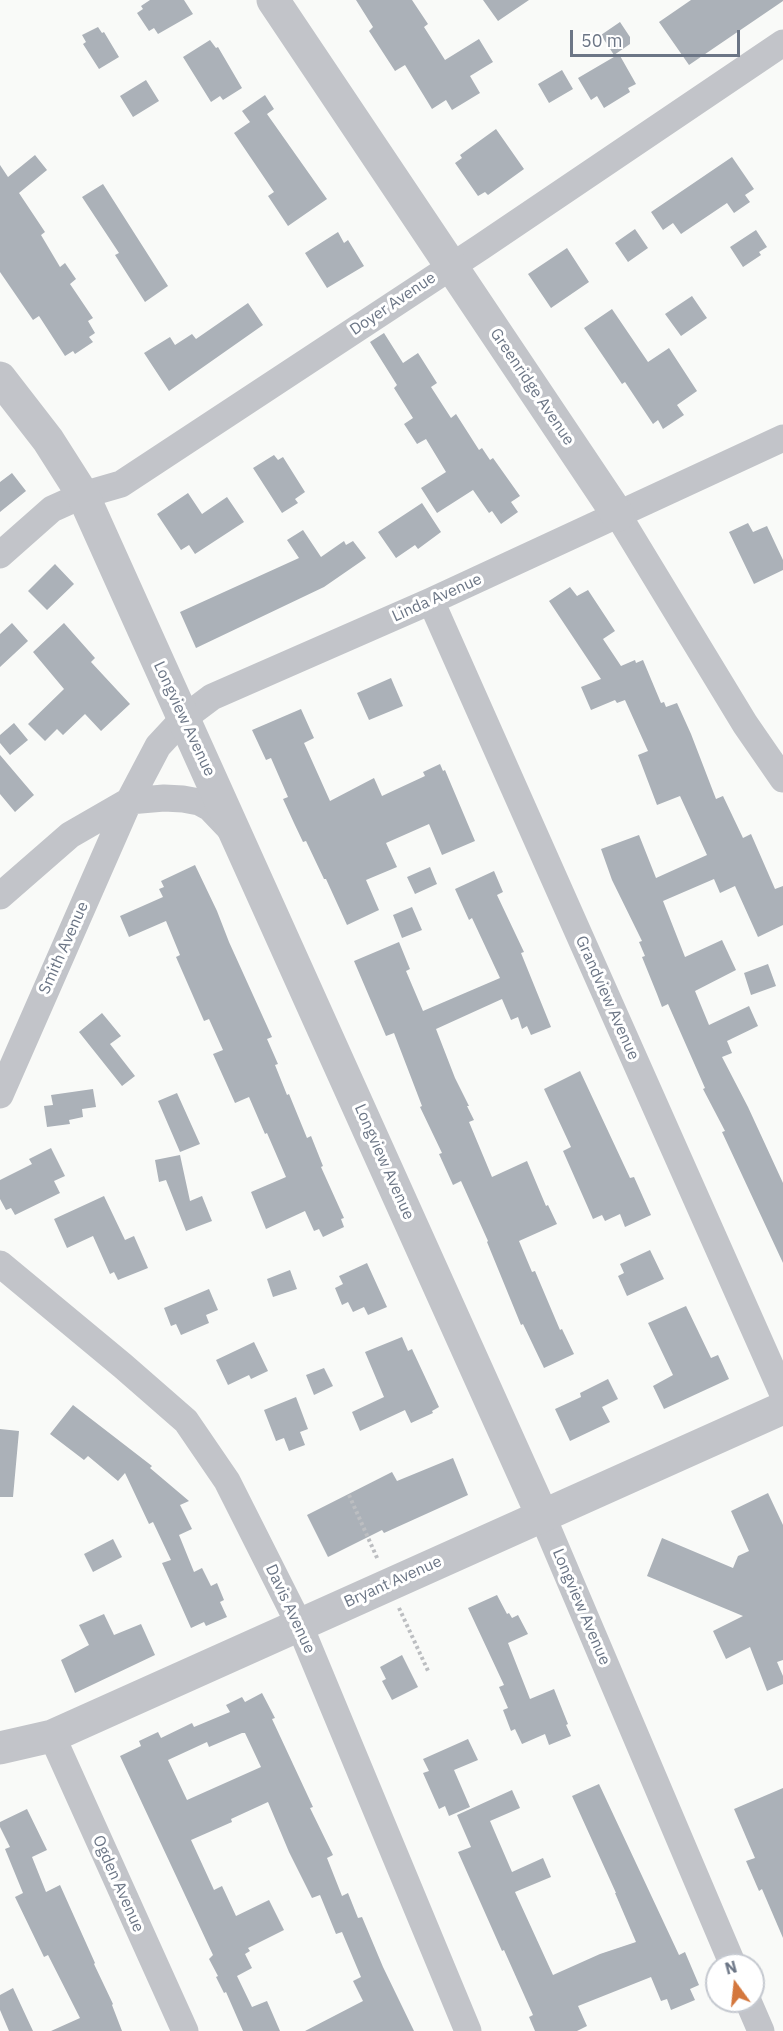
<!DOCTYPE html>
<html>
<head>
<meta charset="utf-8">
<style>
  body { margin:0 }
  #map { position:relative; width:783px; height:2031px; overflow:hidden; background:#f9faf8; font-family:"IBM Plex Sans",sans-serif }
  canvas { display:block }
  .north { position:absolute; left:705px; top:1953px; width:60px; height:60px; box-sizing:border-box; background:#fff; border:2px solid #c4c8cf; border-radius:50%; rotate:345deg; font-size:16px; font-weight:700; line-height:24px; text-align:center; color:#6c7686 }
  .north::after { content:''; display:block; margin:auto; width:21px; height:27px; background:#d4773d; clip-path:polygon(50% 0,100% 100%,50% 72%,0 100%) }
  .scale { position:absolute; left:570px; top:30px; width:170px; height:27px; box-sizing:border-box; border:3px solid #6c7686; border-top:0; padding-left:8px; font-size:18px; line-height:21px; white-space:nowrap; color:#6c7686; -webkit-text-stroke:4px #fff; paint-order:stroke }
</style>
</head>
<body>
<div id="map">
<canvas width="783" height="2031"></canvas>
<div class="north">N</div>
<div class="scale">50 m</div>
</div>
<script>
const ctx = document.querySelector('canvas').getContext('2d');
ctx.lineJoin = 'round';
function fillPath(path, color) { ctx.fillStyle = color; ctx.fill(path, 'evenodd'); }
const shape = rows => new Path2D(rows.map(r => 'M' + r).join(''));
function stroke(path, color, width, dash) { ctx.strokeStyle = color; ctx.lineWidth = width; ctx.lineCap = dash ? 'butt' : 'round'; ctx.setLineDash(dash || []); ctx.stroke(path); }
function write(font, color, halo, rows, align = 'center') {
  ctx.font = font + ' "IBM Plex Sans",sans-serif'; ctx.lineWidth = 6; ctx.setLineDash([]); ctx.textBaseline = 'middle'; ctx.strokeStyle = halo; ctx.fillStyle = color; for (const [text, x, y, turn = 0] of rows) {
    ctx.save(); ctx.translate(x, y); ctx.rotate((+turn || 0) * Math.PI / 180); ctx.textAlign = isNaN(turn) ? turn : align; if (halo) ctx.strokeText(text, 0, 0); ctx.fillText(text, 0, 0); ctx.restore();
  }
}
fillPath(shape([
  [150,0,184,0,193,14,158,34,154,28,149,31,137,13,143,9,141,6],
  [356,0,412,0,428,24,424,27,445,60,479,39,493,62,470,76,480,93,452,110,446,100,432,109,405,65,395,71,369,31,373,27],
  [483,0,529,0,498,21],
  [691,0,783,0,783,1,689,65,659,22],
  [620,22,630,37,630,44,614,55,601,35],
  [98,27,102,33,104,32,119,57,99,69,83,44,86,42,82,35],
  [210,40,216,48,218,47,242,88,223,100,220,96,211,102,183,57],
  [619,54,636,84,628,88,630,92,604,108,597,96,591,100,578,78],
  [562,70,573,89,549,103,538,84],
  [146,80,159,101,133,117,120,96],
  [265,95,274,109,267,114,327,199,288,226,268,196,274,192,234,133,250,122,242,111],
  [496,129,524,169,488,195,485,192,478,196,455,163,462,158,460,155],
  [35,155,47,170,19,193,45,232,41,235,60,267,65,263,76,279,70,284,93,318,88,321,95,333,89,337,93,342,75,354,73,351,65,356,39,316,33,320,0,272,0,165,8,177],
  [732,157,754,189,745,195,750,202,734,213,727,203,681,234,673,223,663,230,651,212],
  [103,184,168,286,145,302,115,255,119,253,82,197],
  [635,229,648,248,628,262,615,243],
  [756,230,767,247,759,252,761,255,743,267,730,247],
  [338,232,344,243,348,240,364,266,327,288,305,253],
  [567,248,589,282,551,308,528,274],
  [692,296,707,318,681,336,665,314],
  [248,303,263,325,169,391,144,353,170,337,175,345,192,334,196,339],
  [612,309,648,362,669,348,697,391,677,405,684,415,663,429,658,420,653,424,625,382,622,384,584,328],
  [384,333,403,363,418,353,437,383,431,387,451,418,456,414,479,450,482,448,490,460,493,458,520,496,511,502,518,512,501,524,492,511,489,513,473,490,437,513,421,488,446,472,426,439,417,444,404,424,413,418,394,388,397,385,370,342],
  [274,455,278,460,283,457,305,492,295,499,298,503,282,513,253,468],
  [12,473,26,491,0,512,0,482],
  [188,493,202,514,227,497,244,522,195,554,189,545,181,550,157,514],
  [422,503,441,532,418,549,415,545,396,558,378,532],
  [748,523,753,532,767,526,783,560,783,570,754,584,729,532],
  [303,530,321,557,344,541,346,545,353,541,366,558,324,587,196,648,180,612,299,558,287,540],
  [55,564,74,584,47,610,28,591],
  [570,587,577,596,588,590,615,631,603,639,621,666,635,660,636,663,643,660,661,703,664,702,666,707,677,703,691,734,716,799,723,796,743,838,751,834,775,889,783,886,783,925,758,937,735,886,720,893,714,879,663,901,685,957,722,940,736,970,695,991,709,1025,749,1006,758,1026,727,1041,732,1053,722,1057,748,1107,783,1183,783,1263,722,1132,725,1131,703,1089,705,1088,668,1004,662,1007,657,994,642,957,645,956,639,942,642,941,612,880,601,849,639,835,656,878,707,855,680,796,657,805,638,755,648,751,625,700,617,703,615,700,591,710,581,687,601,679,549,601],
  [12,623,28,641,0,667,0,634],
  [64,623,95,658,91,662,130,704,101,731,85,714,63,735,57,729,45,741,28,724,64,689,33,652],
  [391,678,403,706,369,720,357,693],
  [301,709,314,738,304,743,330,801,374,778,382,796,425,776,423,772,440,764,443,771,445,770,475,841,442,855,429,824,386,843,397,867,366,880,379,910,347,925,326,879,324,879,306,841,303,842,294,823,283,799,288,797,271,758,266,760,252,730],
  [14,723,28,740,10,755,0,743,0,735],
  [0,755,34,795,15,812,0,794],
  [195,865,217,911,229,942,272,1037,267,1039,278,1064,275,1065,287,1095,289,1094,307,1138,311,1136,323,1166,321,1167,344,1218,341,1219,344,1227,323,1237,319,1229,314,1231,305,1211,266,1229,251,1192,286,1177,267,1133,265,1134,249,1097,235,1103,213,1054,223,1050,209,1019,204,1021,176,957,180,955,166,921,129,937,120,916,163,897,159,889,164,887,161,881],
  [430,867,437,884,415,894,407,877],
  [494,871,503,892,497,895,524,952,521,953,551,1027,531,1035,527,1026,522,1029,518,1017,511,1020,502,999,436,1029,455,1078,469,1106,467,1106,474,1120,469,1122,492,1177,527,1161,546,1206,548,1205,557,1224,519,1241,532,1272,535,1271,560,1330,562,1329,574,1354,544,1368,523,1324,521,1325,487,1242,488,1241,461,1181,453,1185,439,1154,442,1153,420,1107,422,1106,394,1033,386,1036,354,961,399,942,410,969,406,971,423,1011,500,978,472,918,469,920,455,889],
  [412,907,422,930,402,938,393,915],
  [768,964,776,986,751,995,744,973],
  [102,1013,121,1036,110,1044,135,1076,122,1086,79,1032],
  [580,1071,630,1178,634,1177,651,1215,625,1227,620,1214,605,1221,602,1215,593,1219,563,1151,571,1147,544,1089],
  [93,1089,96,1107,82,1109,83,1117,69,1120,70,1124,47,1127,44,1106,53,1105,51,1095],
  [177,1093,200,1144,180,1152,158,1101],
  [51,1148,65,1176,54,1181,60,1193,15,1215,11,1208,6,1210,0,1199,0,1180,32,1164,29,1159],
  [180,1155,190,1201,202,1196,212,1221,186,1231,166,1180,159,1182,155,1160],
  [104,1196,125,1240,134,1236,148,1268,118,1280,114,1272,110,1274,93,1236,67,1248,54,1219],
  [650,1250,664,1279,627,1296,618,1276,624,1273,620,1264],
  [367,1263,387,1307,368,1315,364,1307,353,1312,348,1302,342,1305,335,1288,343,1284,339,1276],
  [290,1270,297,1289,273,1297,267,1279],
  [209,1289,218,1310,206,1315,209,1323,181,1335,176,1324,171,1326,164,1308],
  [686,1306,711,1358,718,1355,729,1379,664,1409,653,1386,673,1375,648,1323],
  [402,1337,408,1351,412,1349,439,1407,432,1411,433,1413,411,1423,405,1410,360,1431,352,1412,384,1397,365,1352],
  [254,1342,268,1371,251,1379,249,1375,228,1385,216,1360],
  [324,1368,333,1386,314,1395,306,1375],
  [608,1379,618,1399,602,1407,610,1422,570,1441,555,1409,581,1397,580,1393],
  [296,1397,308,1429,300,1432,305,1445,289,1451,284,1438,276,1441,264,1410],
  [73,1405,152,1466,150,1468,189,1501,180,1505,192,1529,179,1535,194,1572,202,1568,211,1586,217,1583,224,1600,220,1602,227,1617,206,1626,204,1622,191,1628,162,1563,171,1560,153,1522,149,1524,125,1473,118,1481,88,1456,84,1460,50,1434],
  [0,1429,19,1431,13,1497,0,1497],
  [453,1458,468,1495,384,1533,382,1530,328,1557,307,1515,392,1472,397,1481],
  [768,1493,783,1525,783,1660,777,1662,783,1676,783,1684,767,1691,750,1647,726,1659,713,1631,743,1616,647,1576,662,1538,733,1568,738,1556,749,1551,731,1511],
  [113,1539,122,1557,93,1572,84,1554],
  [497,1595,507,1614,509,1613,512,1618,518,1615,528,1634,508,1643,530,1699,554,1689,568,1724,566,1725,571,1736,549,1745,545,1734,522,1744,515,1729,511,1731,503,1710,508,1708,499,1687,504,1685,468,1608],
  [104,1614,114,1635,141,1624,155,1655,75,1693,61,1660,89,1645,79,1625],
  [402,1655,418,1687,392,1700,382,1681,386,1679,380,1667],
  [262,1693,275,1718,272,1719,313,1807,310,1808,333,1855,327,1858,342,1896,348,1893,358,1918,362,1917,383,1967,414,2031,305,2031,363,2001,353,1981,361,1977,342,1932,336,1934,320,1895,312,1898,289,1852,268,1802,231,1819,232,1822,191,1840,214,1890,222,1886,236,1916,269,1900,284,1930,248,1948,250,1951,245,1954,252,1968,237,1976,252,2007,267,2001,280,2031,243,2031,226,1992,224,1993,216,1977,218,1976,209,1959,213,1955,120,1756,141,1746,139,1741,158,1732,161,1738,192,1723,194,1727,230,1712,226,1705,242,1697,245,1702],
  [242,1733,245,1733,261,1767,187,1800,168,1760,207,1742,209,1747],
  [468,1739,478,1760,454,1770,470,1807,449,1816,445,1806,439,1809,423,1773,429,1771,423,1759],
  [599,1784,679,1955,685,1952,699,1985,690,1989,695,2000,671,2010,667,1999,661,2001,651,1977,578,2006,587,2026,577,2031,535,2031,529,2017,533,2015,504,1950,502,1951,458,1852,471,1847,457,1815,512,1790,520,1808,490,1821,512,1872,543,1858,551,1877,515,1892,553,1975,600,1954,636,1942,615,1893,616,1893,572,1796],
  [783,1788,783,1938,762,1889,759,1891,746,1861,755,1858,734,1809],
  [27,1809,47,1850,32,1857,46,1892,60,1885,95,1963,94,1964,113,2004,112,2005,122,2031,51,2031,80,2018,48,1955,44,1957,15,1897,23,1893,5,1849,10,1847,0,1827,0,1822],
  [13,1988,26,2016,33,2031,9,2031,0,2010,0,1995]
]), '#abb1b8');
stroke(shape([
  [349,1495,378,1560],
  [399,1608,429,1673]
]), '#bcbec1', 4, [3, 3]);
stroke(shape([
  [618,515,745,724,783,779],
  [0,555,52,509,83,495,121,484,481,247,783,43],
  [431,601,783,1394],
  [0,896,70,835,129,801,158,746,184,718,212,697,431,601,783,438],
  [0,1095,129,801,164,798,183,799,199,802,210,808,230,829],
  [0,1264,123,1366,186,1421,227,1481,299,1624,468,2031],
  [542,1515,733,1965],
  [52,1736,185,2031],
  [748,2001,761,2031]
]), '#c2c4c9', 27);
stroke(shape([
  [273,0,618,515],
  [0,378,48,440,83,495,542,1515],
  [0,1748,52,1736,783,1408]
]), '#c2c4c9', 33);
write('16px', '#6c7686', '#fff', [
  ["Doyer Avenue",393,304,-34],
  ["Greenridge Avenue",532,387,56],
  ["Linda Avenue",437,598,-24],
  ["Longview Avenue",184,719,65],
  ["Smith Avenue",64,948,-66],
  ["Grandview Avenue",607,998,66],
  ["Longview Avenue",384,1162,66],
  ["Bryant Avenue",393,1582,-24],
  ["Longview Avenue",581,1607,67],
  ["Davis Avenue",290,1609,65],
  ["Ogden Avenue",118,1884,66]
]);
</script>
</body>
</html>
